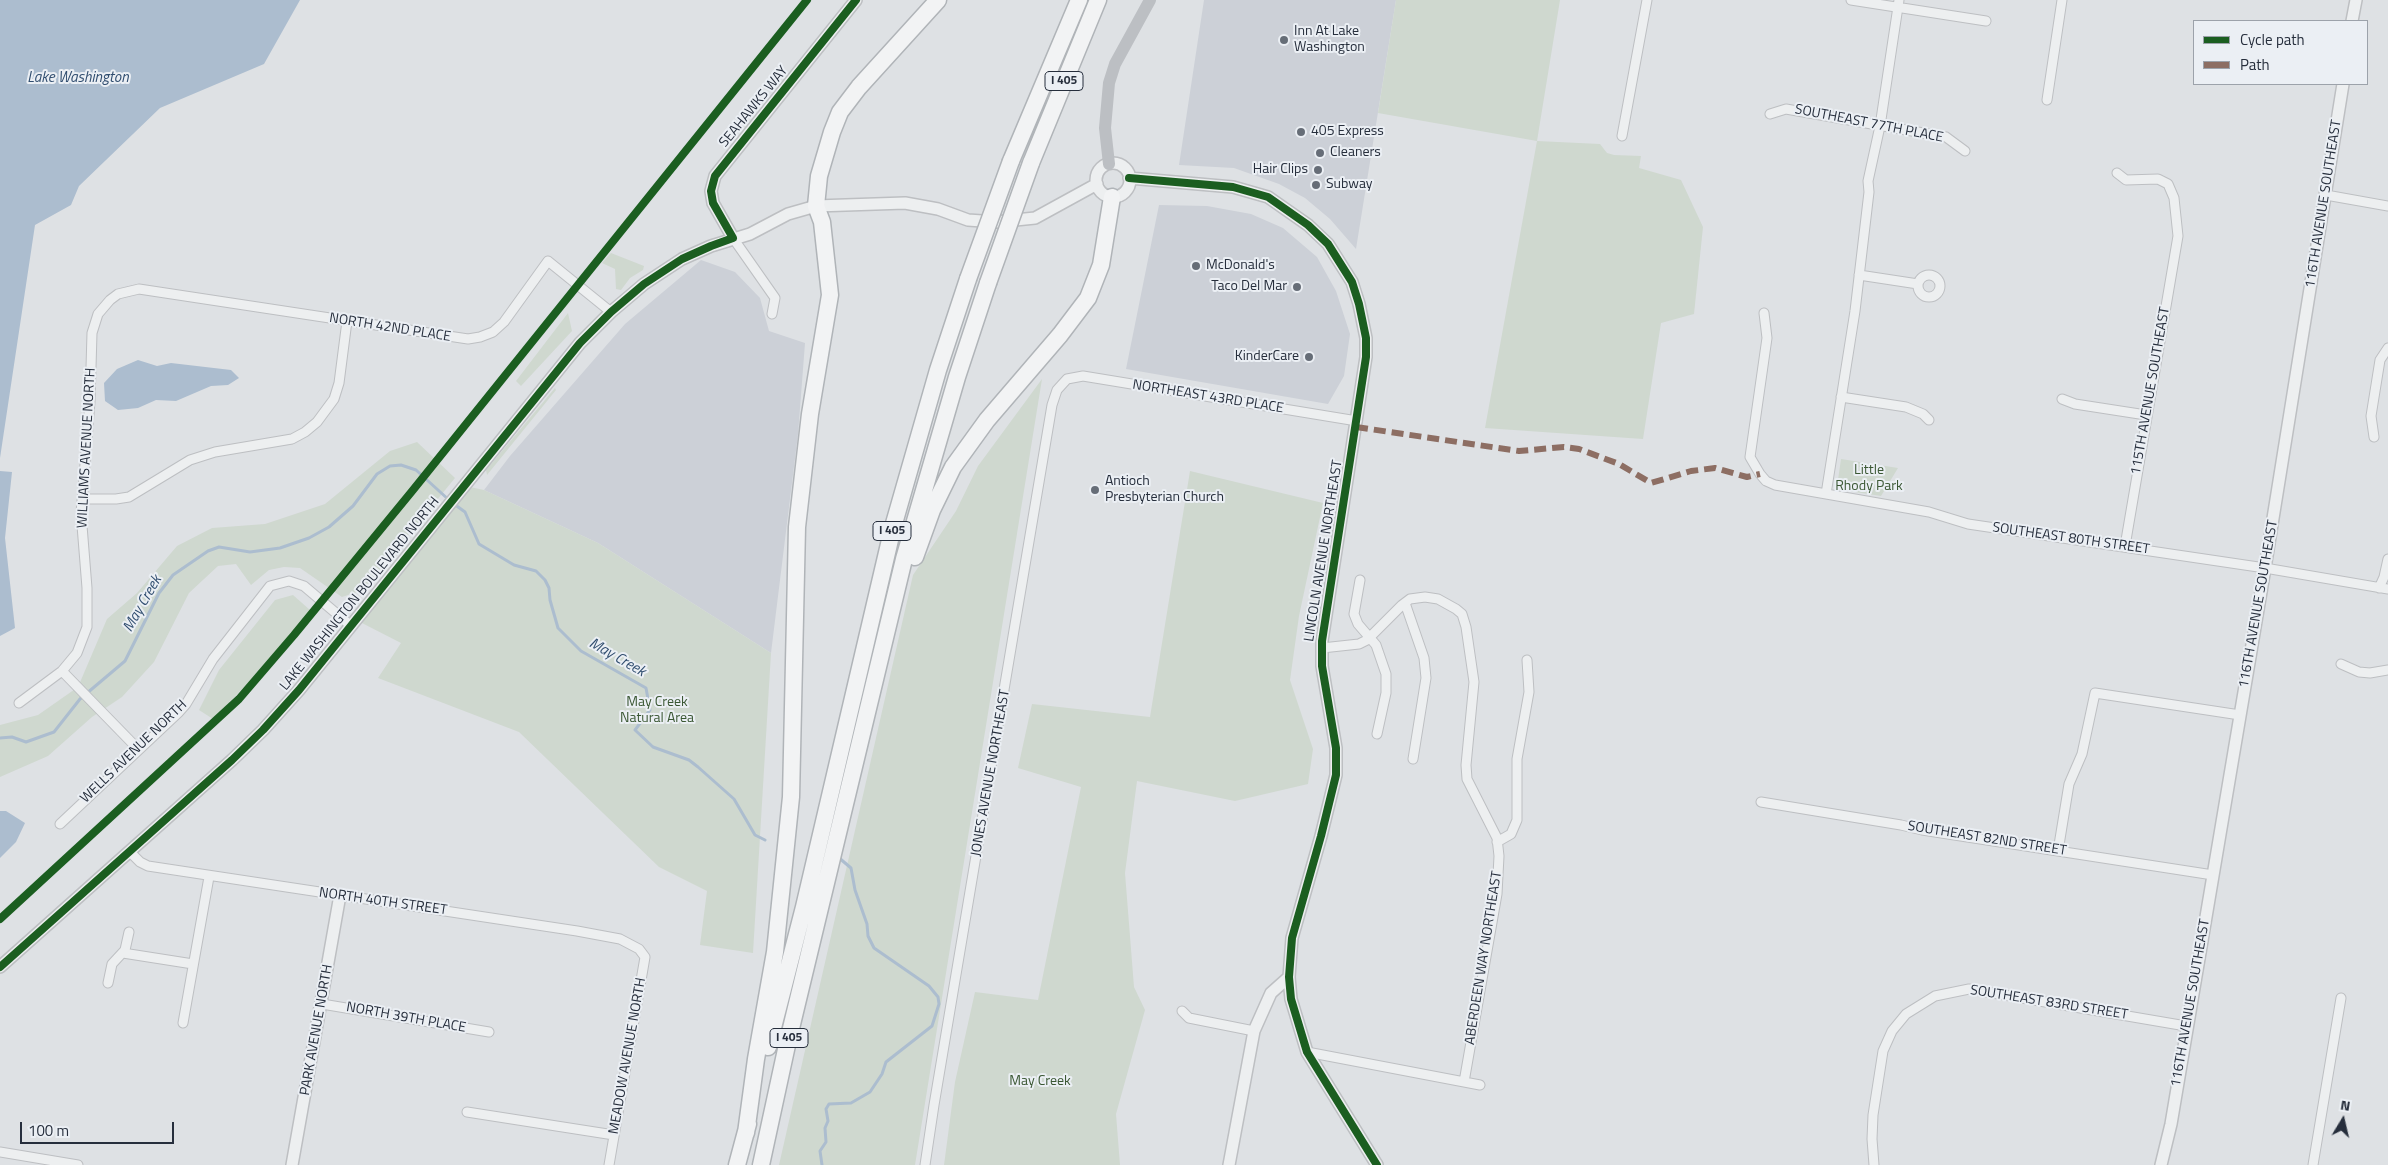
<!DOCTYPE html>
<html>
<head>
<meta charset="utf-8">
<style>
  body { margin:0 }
  #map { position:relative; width:2388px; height:1165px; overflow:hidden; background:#dee1e4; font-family:"Titillium Web",sans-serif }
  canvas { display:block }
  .legend { position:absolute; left:2193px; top:20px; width:175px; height:65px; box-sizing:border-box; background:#ebeff4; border:1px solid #9ca2aa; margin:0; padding:6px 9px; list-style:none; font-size:15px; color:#262e3c }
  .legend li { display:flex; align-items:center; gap:10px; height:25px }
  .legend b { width:25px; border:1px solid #9ca2aa }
  .north { position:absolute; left:2318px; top:1095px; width:50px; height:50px; -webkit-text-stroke:4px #ebeff4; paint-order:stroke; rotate:9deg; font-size:14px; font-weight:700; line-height:20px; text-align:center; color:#262e3c }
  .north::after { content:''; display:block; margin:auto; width:18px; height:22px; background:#262e3c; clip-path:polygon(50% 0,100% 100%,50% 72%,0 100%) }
  .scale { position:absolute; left:20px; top:1122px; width:154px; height:22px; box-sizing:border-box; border:2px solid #262e3c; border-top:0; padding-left:6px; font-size:15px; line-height:18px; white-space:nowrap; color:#262e3c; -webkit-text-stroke:4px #ebeff4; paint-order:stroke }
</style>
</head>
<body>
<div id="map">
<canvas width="2388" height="1165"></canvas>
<ul class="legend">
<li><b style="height:6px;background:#1b5e20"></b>Cycle path</li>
<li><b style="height:6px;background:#8d6e63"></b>Path</li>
</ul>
<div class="north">N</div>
<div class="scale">100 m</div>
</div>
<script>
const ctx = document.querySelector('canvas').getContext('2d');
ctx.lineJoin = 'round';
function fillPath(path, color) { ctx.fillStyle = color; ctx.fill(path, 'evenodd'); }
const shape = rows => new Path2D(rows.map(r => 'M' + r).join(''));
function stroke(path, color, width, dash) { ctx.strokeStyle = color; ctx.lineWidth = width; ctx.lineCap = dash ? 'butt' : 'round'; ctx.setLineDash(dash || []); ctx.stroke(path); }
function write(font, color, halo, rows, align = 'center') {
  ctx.font = font + ' "Titillium Web",sans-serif'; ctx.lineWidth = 4; ctx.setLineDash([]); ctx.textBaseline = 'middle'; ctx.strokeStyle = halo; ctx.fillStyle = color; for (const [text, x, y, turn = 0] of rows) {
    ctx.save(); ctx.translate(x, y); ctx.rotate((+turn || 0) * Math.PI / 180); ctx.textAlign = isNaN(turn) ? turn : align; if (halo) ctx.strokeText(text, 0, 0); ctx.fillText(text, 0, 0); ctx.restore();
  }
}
fillPath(shape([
  [1204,0,1396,0,1356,249,1330,219,1305,198,1279,184,1234,168,1179,165],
  [1159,205,1207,206,1251,214,1283,228,1317,257,1336,291,1350,334,1344,376,1328,404,1126,369],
  [701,260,735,272,760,298,769,331,805,343,798,434,771,653,598,543,484,490,510,456,625,324]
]), '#ccd0d7');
fillPath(shape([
  [1396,0,1560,0,1537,141,1600,144,1607,153,1614,155,1641,156,1639,168,1681,180,1703,227,1694,314,1661,323,1643,439,1485,428,1537,141,1378,113],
  [611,253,644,266,643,270,630,278,621,290,616,289,615,269,602,263],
  [568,313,572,331,521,386,516,381],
  [1042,379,915,1165,779,1165,913,575,956,511,978,466],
  [555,388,556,390,487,475,486,470],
  [417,442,455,478,363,590,342,597,300,568,284,567,269,570,251,585,236,564,218,566,189,593,154,662,122,697,92,717,48,756,0,777,0,725,38,715,78,687,107,619,137,593,177,546,212,528,265,524,325,504,390,451],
  [1841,459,1898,468,1881,496,1842,490,1838,480],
  [1190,471,1323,503,1299,616,1290,680,1313,749,1308,784,1235,801,1137,781,1125,873,1134,987,1145,1010,1116,1114,1120,1165,944,1165,955,1082,975,992,1038,1000,1081,787,1018,768,1032,704,1150,717],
  [470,487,484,490,598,543,771,653,753,953,700,945,707,891,659,867,519,732,378,678,401,643,360,622],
  [293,595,310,610,299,624,247,684,213,719,199,710,219,670,275,600]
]), '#cfd8cf');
fillPath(shape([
  [0,0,300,0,264,64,160,108,79,186,71,205,35,225,0,458],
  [138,360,157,366,171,363,231,370,239,378,228,385,211,386,176,401,156,400,138,408,118,410,105,401,104,383,117,369],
  [0,471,12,472,5,538,15,628,0,636],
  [0,811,6,811,25,823,16,842,0,858]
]), '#acbdcf');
stroke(shape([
  [454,504,465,512,479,544,514,565,536,571,545,580,549,588,550,600,558,628,581,651,646,688,650,710,635,730,653,747,689,760,698,767,734,799,755,835,765,840],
  [0,738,12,737,26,742,54,732,80,699,125,661,159,593,173,575,208,551,219,547,250,552,280,548,309,538,329,527,353,506,377,474,390,466,401,465,416,470,449,500],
  [822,1165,820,1151,826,1142,825,1128,828,1121,826,1109,829,1104,851,1103,870,1092,882,1074,886,1062,932,1026,939,1004,938,997,929,986,874,948,868,936,867,924,855,890,851,868,838,857]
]), '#acbdcf', 3);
const minor = shape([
  [1851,0,1986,21],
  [2047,100,2062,0],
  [1770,114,1786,109,1946,137,1965,151],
  [1622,136,1647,0],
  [2117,173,2126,180,2158,179,2168,184,2174,198,2178,236,2125,546],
  [2326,195,2388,206],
  [733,238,775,298,772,314],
  '1918 286a11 11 0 1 1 22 0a11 11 0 1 1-22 0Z',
  [1859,275,1918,284],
  [1764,313,1767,338,1750,457,1760,474,1766,481,1775,485,1929,512,1968,524,2265,568,2388,589],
  [1841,397,1906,407,1923,414,1929,420],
  [2062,399,2075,404,2146,415],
  [2374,437,2371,416,2380,360,2388,348],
  [1826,494,1855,311,1869,192,1868,181,1880,126,1899,0],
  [82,499,116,499,129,497,190,460,215,452,292,439,305,432,317,422,334,399,339,383,347,321],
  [1360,580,1354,614,1358,624,1376,645,1386,674,1386,693,1377,734],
  [2379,588,2384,577,2388,559],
  [1405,603,1424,658,1426,678,1413,759],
  [1322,648,1359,644,1367,640,1402,605,1410,599,1425,597,1438,599,1456,609,1462,614,1466,627,1474,682,1466,765,1467,779,1497,838,1499,856,1497,894,1464,1082],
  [2341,664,2359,672,2370,673,2388,670],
  [62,671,138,749],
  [19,703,62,671,77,653,87,627,87,588,81,513,90,402,92,333,98,314,110,300,118,294,139,289,468,339,480,337,493,332,504,322,548,261,611,312],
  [1761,802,1901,825,1922,830,2213,875],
  [60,824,178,713,186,704,213,659,270,586,289,581,304,586,350,625],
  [1497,842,1511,834,1517,820,1517,759,1529,692,1527,660],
  [2058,851,2069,784,2082,754,2095,693,2240,715],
  [130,852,140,862,148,866,577,931,620,939,639,949,645,957,644,963,609,1165],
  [123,953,193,964],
  [108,983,112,964,125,950,129,932],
  [322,1004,489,1032],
  [1182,1011,1189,1018,1254,1031],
  [183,1023,209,877],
  [1307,1052,1480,1085],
  [467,1112,614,1135],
  [0,1152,78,1165],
  [925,1165,934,1105,1052,405,1057,390,1067,379,1083,376,1357,421],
  [1874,1165,1872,1139,1873,1115,1883,1051,1892,1031,1906,1014,1935,996,1969,989,2186,1026],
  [2313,1165,2341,998]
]);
const tertiary = shape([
  [2352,21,2356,0],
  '1096 180a17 17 0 1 1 34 0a17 17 0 1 1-34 0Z',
  [1129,178,1233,187,1268,197,1308,225,1328,244,1352,282,1359,304,1366,338,1366,357,1322,641,1322,666,1336,748,1336,775,1321,836,1292,938,1289,977,1291,999,1307,1052,1377,1165],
  [733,238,713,203,711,191,715,176,856,0],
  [0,967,232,760,263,730,299,690,580,343,611,312,644,284,682,259,711,246,750,234,788,214,816,206,905,203,938,209,968,220,996,222,1035,218,1097,184],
  [292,1165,340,895],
  [1229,1165,1254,1031,1271,993,1289,977],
  [2161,1165,2171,1124,2265,568,2343,84]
]);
const motorway = shape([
  [1011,161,1079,0],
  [1031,163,1098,0],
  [915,557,932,510,953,467,987,420,1060,335,1088,298,1101,265,1112,197],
  [768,1047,804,907,893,527,938,370,968,279],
  [746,1133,756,1059,775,952,791,797,797,527,810,414,830,295,822,222,816,206,819,176,832,132,840,112,859,87,938,0],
  [737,1165,748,1124],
  [761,1165,787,1045,904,559,957,377,988,283]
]);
stroke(minor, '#bdbfc2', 11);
stroke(tertiary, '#bdbfc2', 14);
stroke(motorway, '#b0b4b8', 19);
stroke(minor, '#edeff0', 9);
stroke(tertiary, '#edeff0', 11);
stroke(shape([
  [1109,164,1105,128,1109,83,1115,64,1150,0]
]), '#bcbfc3', 12);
stroke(motorway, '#f2f3f4', 16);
const motorwayBridge = shape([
  [968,279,1011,161],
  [988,283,1031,163]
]);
stroke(motorwayBridge, '#b0b4b8', 19, []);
stroke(motorwayBridge, '#f2f3f4', 16);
stroke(shape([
  [1356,427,1519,451,1564,447,1579,449,1619,464,1651,483,1691,471,1715,468,1747,477,1760,474]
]), '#8d6e63', 6, [12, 6]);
stroke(shape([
  [1129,178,1233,187,1268,197,1308,225,1328,244,1352,282,1359,304,1366,338,1366,357,1322,641,1322,666,1336,748,1336,775,1321,836,1292,938,1289,977,1291,999,1307,1052,1377,1165],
  [0,919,239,699,294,635,413,490,807,0],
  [0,967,232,760,263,730,299,690,580,343,611,312,644,284,682,259,711,246,733,238,713,203,711,191,715,176,856,0]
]), '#1b5e20', 8);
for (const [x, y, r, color] of [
  [1284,40,5,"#666d77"],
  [1301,132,5,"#666d77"],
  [1320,153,5,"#666d77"],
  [1318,170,5,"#666d77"],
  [1316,185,5,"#666d77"],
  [1196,266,5,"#666d77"],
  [1297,287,5,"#666d77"],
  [1309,357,5,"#666d77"],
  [1095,490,5,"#666d77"]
]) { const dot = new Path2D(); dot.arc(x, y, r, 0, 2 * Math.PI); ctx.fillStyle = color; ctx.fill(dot); stroke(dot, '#ebeff4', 2); }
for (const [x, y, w] of [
  [1064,81,38],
  [892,531,38],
  [789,1038,38]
]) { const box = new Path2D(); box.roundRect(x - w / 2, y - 9.5, w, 19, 4); ctx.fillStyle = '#ebeff4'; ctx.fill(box); stroke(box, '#262e3c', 1); }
write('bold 12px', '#262e3c', null, [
  ["I 405",1064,81],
  ["I 405",892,531],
  ["I 405",789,1038]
]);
write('14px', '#262e3c', '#ebeff4', [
  ["Inn At Lake",1294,32],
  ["Washington",1294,48],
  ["405 Express",1311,132],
  ["Cleaners",1330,153],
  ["Hair Clips",1308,170,"right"],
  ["Subway",1326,185],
  ["McDonald's",1206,266],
  ["Taco Del Mar",1287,287,"right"],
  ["KinderCare",1299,357,"right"],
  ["Antioch",1105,482],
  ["Presbyterian Church",1105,498]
], 'left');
write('14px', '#262e3c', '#ebeff4', [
  ["SEAHAWKS WAY",754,107,-51],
  ["SOUTHEAST 77TH PLACE",1869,124,11],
  ["116TH AVENUE SOUTHEAST",2324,204,-81],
  ["NORTH 42ND PLACE",390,328,9],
  ["115TH AVENUE SOUTHEAST",2151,391,-80],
  ["NORTHEAST 43RD PLACE",1208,397,9],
  ["WILLIAMS AVENUE NORTH",87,448,-87],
  ["SOUTHEAST 80TH STREET",2071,539,8],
  ["LINCOLN AVENUE NORTHEAST",1324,551,-81],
  ["LAKE WASHINGTON BOULEVARD NORTH",360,594,-51],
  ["116TH AVENUE SOUTHEAST",2259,604,-80],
  ["WELLS AVENUE NORTH",134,752,-44],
  ["JONES AVENUE NORTHEAST",991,773,-80],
  ["SOUTHEAST 82ND STREET",1987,839,9],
  ["NORTH 40TH STREET",383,902,8],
  ["ABERDEEN WAY NORTHEAST",1484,958,-81],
  ["SOUTHEAST 83RD STREET",2049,1003,9],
  ["116TH AVENUE SOUTHEAST",2191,1003,-80],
  ["NORTH 39TH PLACE",406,1018,10],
  ["PARK AVENUE NORTH",317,1030,-80],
  ["MEADOW AVENUE NORTH",628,1056,-80]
]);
write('14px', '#3a5733', '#ebeff4', [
  ["Little",1869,471],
  ["Rhody Park",1869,487],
  ["May Creek",657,703],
  ["Natural Area",657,719],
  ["May Creek",1040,1082]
]);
write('italic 15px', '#304d6f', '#ebeff4', [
  ["Lake Washington",78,78],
  ["May Creek",143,604,-60],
  ["May Creek",617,658,30]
]);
</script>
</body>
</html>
